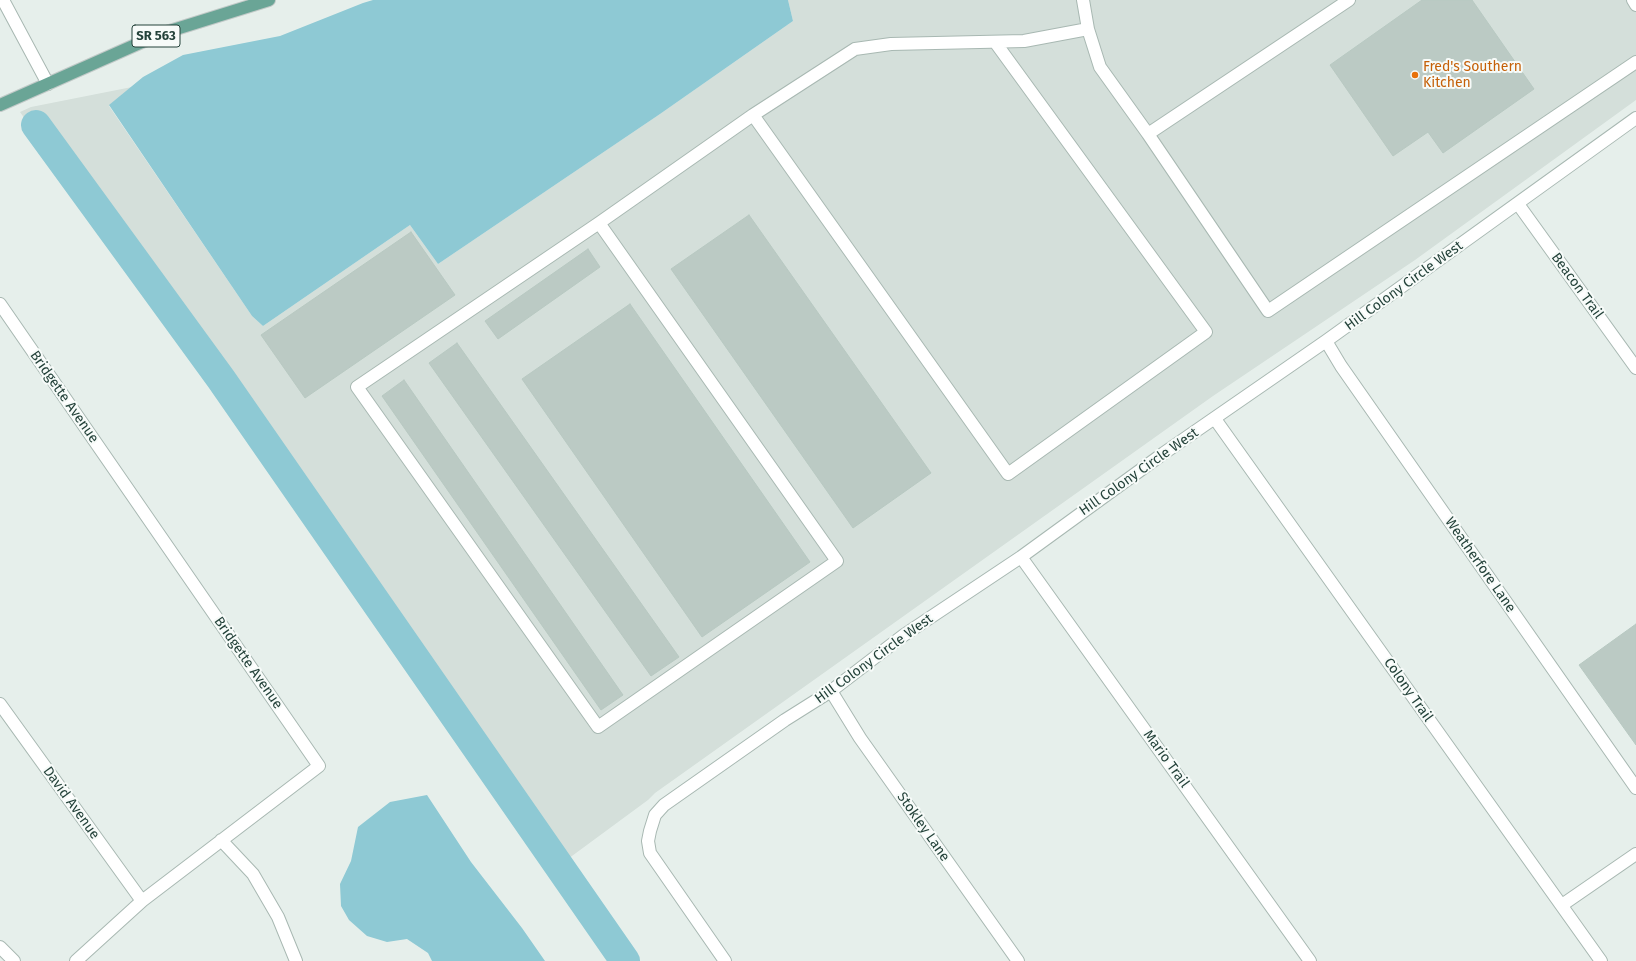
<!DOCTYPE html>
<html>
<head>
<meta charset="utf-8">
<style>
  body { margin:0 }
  canvas { display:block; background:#e6efeb }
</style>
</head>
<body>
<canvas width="1636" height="961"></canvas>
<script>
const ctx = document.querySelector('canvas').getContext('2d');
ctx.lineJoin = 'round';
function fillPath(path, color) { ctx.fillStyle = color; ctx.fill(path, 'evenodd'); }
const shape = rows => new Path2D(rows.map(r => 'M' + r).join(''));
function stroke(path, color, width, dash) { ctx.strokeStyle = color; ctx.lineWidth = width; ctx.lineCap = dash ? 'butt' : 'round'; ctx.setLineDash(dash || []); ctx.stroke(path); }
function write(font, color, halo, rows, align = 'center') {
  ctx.font = font + ' "Fira Sans",sans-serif'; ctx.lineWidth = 4; ctx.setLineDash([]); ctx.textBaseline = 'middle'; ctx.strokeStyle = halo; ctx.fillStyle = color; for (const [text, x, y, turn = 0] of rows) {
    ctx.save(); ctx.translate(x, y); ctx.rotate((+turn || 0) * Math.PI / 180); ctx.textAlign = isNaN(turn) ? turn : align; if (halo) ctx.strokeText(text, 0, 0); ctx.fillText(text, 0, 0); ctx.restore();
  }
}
fillPath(shape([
  [788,0,1636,0,1636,100,1415,260,1213,396,655,793,648,800,557,867,20,112,31,107,132,87,109,106,252,316,263,326,410,225,438,264,660,114,793,21]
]), '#d4dfda');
fillPath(shape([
  [373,0,788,0,793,21,660,114,438,264,410,225,263,326,252,316,109,105,143,77,183,55,280,36,363,3],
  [427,795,471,862,522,928,545,961,432,961,428,953,407,939,387,942,367,936,349,920,341,906,340,884,351,861,358,827,390,802]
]), '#8ec9d4');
stroke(shape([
  [36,125,221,379,625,961]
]), '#8ec9d4', 30);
const building = shape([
  [1422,0,1472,0,1534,89,1443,153,1428,132,1393,156,1330,65,1422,0],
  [749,215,931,473,853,528,671,269,749,215],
  [411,232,455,295,305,398,261,335,411,232],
  [588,249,600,267,498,339,485,321,588,249],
  [630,304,810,562,702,637,522,379,630,304],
  [457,343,679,657,651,676,429,363,457,343],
  [404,380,623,695,601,710,382,396,404,380],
  [1636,624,1636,745,1579,665,1636,624]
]);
fillPath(building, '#bbcac4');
stroke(building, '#b8c9c2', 1);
const minor = shape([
  [3,0,48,84],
  [1083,0,1088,29,1100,67,1148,134],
  [1349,0,1148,134,1268,311,1636,62],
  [1633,0,1636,5],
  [995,42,1206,332,1008,474,753,115,855,49,891,44,1024,41,1088,29],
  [1518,204,1636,368],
  [599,223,837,561,598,727,357,387,599,223,753,115],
  [0,304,319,766,142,901,76,961],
  [1326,341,1341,366,1636,788],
  [1215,419,1601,961],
  [1021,557,1310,961],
  [831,691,860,738,1018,961],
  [0,704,142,901],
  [221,840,253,874,278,917,296,961],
  [1562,905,1636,854],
  [0,947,14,961],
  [725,961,650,853,648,841,650,831,655,815,664,805,785,720,831,691,904,635,1021,557,1164,453,1326,341,1636,118]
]);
const major = shape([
  [0,105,160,34,269,0]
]);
stroke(minor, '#a8b8b2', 14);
stroke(major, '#c2cac8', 14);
stroke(minor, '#fff', 12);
stroke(major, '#6aa596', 12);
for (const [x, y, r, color] of [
  [1415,75,4,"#e8710a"]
]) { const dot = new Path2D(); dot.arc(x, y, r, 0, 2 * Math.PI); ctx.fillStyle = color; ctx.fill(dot); stroke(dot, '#f7fbf9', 1.5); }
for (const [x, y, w] of [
  [156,36,48]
]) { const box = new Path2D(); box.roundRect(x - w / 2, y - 11, w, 22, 3); ctx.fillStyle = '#f7fbf9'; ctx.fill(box); stroke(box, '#24423a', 1); }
write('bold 13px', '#24423a', null, [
  ["SR 563",156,36]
]);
write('14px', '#c56008', '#f7fbf9', [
  ["Fred's Southern",1423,67],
  ["Kitchen",1423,83]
], 'left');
write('14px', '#24423a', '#f7fbf9', [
  ["Hill Colony Circle West",1404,286,-36],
  ["Beacon Trail",1577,286,54],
  ["Bridgette Avenue",64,397,55],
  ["Hill Colony Circle West",1139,472,-35],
  ["Weatherfore Lane",1480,565,55],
  ["Hill Colony Circle West",874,659,-36],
  ["Bridgette Avenue",248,663,55],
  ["Colony Trail",1408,690,55],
  ["Mario Trail",1166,759,54],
  ["David Avenue",71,803,54],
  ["Stokley Lane",923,827,55]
]);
</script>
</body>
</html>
